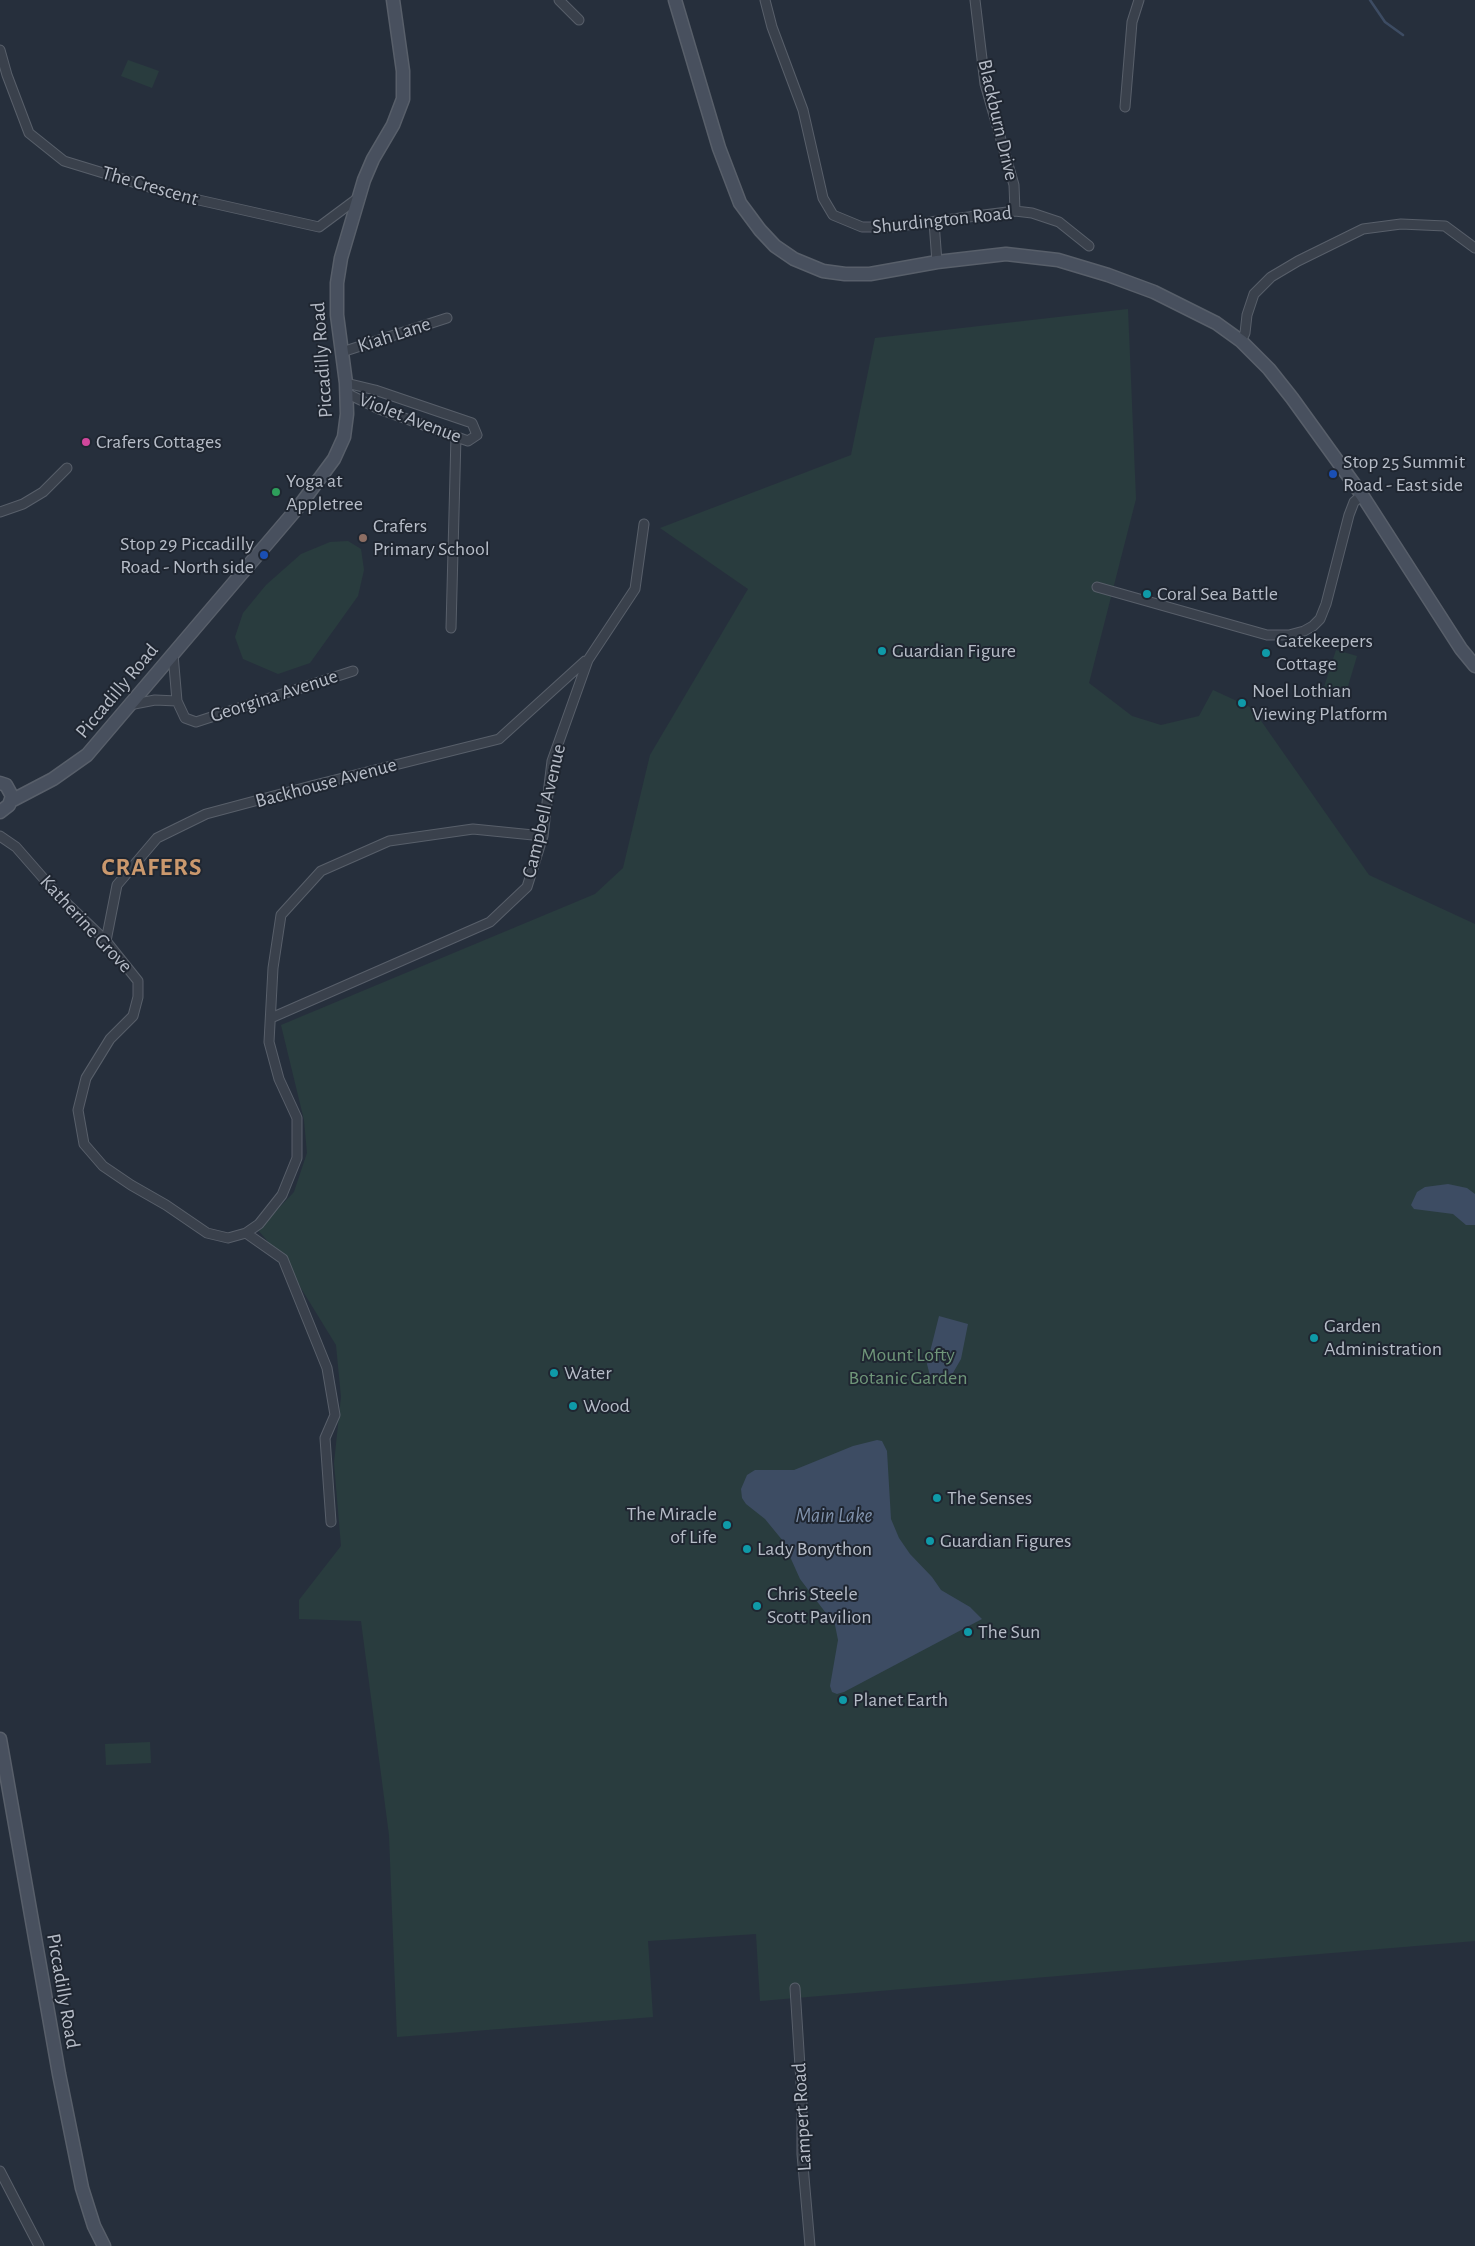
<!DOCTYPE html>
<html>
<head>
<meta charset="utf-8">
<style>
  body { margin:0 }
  canvas { display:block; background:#262f3c }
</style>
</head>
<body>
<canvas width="1475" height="2246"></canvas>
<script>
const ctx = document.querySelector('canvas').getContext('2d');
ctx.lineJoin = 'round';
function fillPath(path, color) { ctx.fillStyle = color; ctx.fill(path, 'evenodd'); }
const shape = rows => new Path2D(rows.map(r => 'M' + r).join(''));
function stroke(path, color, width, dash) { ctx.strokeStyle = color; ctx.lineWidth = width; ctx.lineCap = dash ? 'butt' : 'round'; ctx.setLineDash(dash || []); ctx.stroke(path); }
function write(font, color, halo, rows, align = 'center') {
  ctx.font = font + ' "Alegreya Sans",sans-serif'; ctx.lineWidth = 4; ctx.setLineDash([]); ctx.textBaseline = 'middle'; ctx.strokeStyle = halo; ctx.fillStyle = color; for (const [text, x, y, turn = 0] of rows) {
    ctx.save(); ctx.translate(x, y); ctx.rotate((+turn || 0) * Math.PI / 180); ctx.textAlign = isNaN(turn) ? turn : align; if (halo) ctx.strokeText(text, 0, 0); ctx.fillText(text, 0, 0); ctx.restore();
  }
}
fillPath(shape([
  [128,60,159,71,152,88,121,76],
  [1128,309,1136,499,1089,683,1132,716,1161,725,1199,716,1213,690,1252,708,1369,875,1475,924,1475,1941,760,2001,756,1934,648,1941,653,2017,397,2037,389,1835,361,1621,299,1619,299,1600,341,1546,334,1463,341,1397,336,1345,283,1259,258,1230,294,1192,307,1153,304,1120,281,1025,595,894,623,868,650,755,748,589,660,528,851,455,875,338],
  [348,541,361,549,364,570,358,596,310,663,278,674,243,659,235,637,243,613,266,585,301,554,330,542],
  [1336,650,1357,656,1345,696,1323,690],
  [150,1742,151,1763,106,1765,105,1744]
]), '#293c3e');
fillPath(shape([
  [1448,1184,1467,1188,1475,1194,1475,1225,1466,1225,1453,1214,1414,1209,1411,1205,1417,1192,1425,1187],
  [939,1316,968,1324,961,1359,946,1385,930,1376,927,1364],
  [877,1440,882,1441,887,1451,891,1519,899,1538,910,1554,932,1577,941,1590,970,1607,982,1619,844,1692,837,1694,832,1692,830,1686,838,1640,835,1625,800,1579,783,1541,765,1519,746,1504,742,1498,741,1489,747,1475,755,1470,794,1470,853,1446]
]), '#3d4c63');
stroke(shape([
  [1370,0,1385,22,1403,35]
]), '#3d4c63', 2.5);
const minor = shape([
  [559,0,579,20],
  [765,0,772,27,803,110,823,198,833,215,862,227,891,227,1015,211,1032,213,1059,222,1089,246],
  [975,0,985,84,1014,185,1015,211],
  [0,50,7,75,29,133,64,161,172,194,319,227,358,198],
  [1125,107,1132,22,1139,0],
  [934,222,937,262],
  [1241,341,1245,333,1247,315,1254,294,1271,277,1298,261,1363,229,1401,224,1445,226,1475,248],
  [342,352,447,318],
  [346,383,375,390,472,423,477,435,468,441,379,409,346,393],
  [0,512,23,504,43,492,67,468],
  [1097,587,1267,635,1289,635,1304,631,1313,626,1320,619,1326,604,1349,515,1354,502,1362,495],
  [451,628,456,436],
  [173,654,177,701,185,718,196,722,353,671],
  [129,705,155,700,177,701],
  [0,836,16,847,58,895,106,941,138,981,138,997,133,1016,110,1039,86,1078,78,1110,84,1144,103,1166,131,1185,166,1205,207,1233,228,1238,246,1233,259,1224,282,1195,297,1158,297,1118,279,1079,269,1042,273,968,281,915,321,871,389,841,473,829,543,836],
  [106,941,117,885,157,838,206,814,311,786,499,739,585,661],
  [271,1018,490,922,527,887,543,836,552,761,588,660,635,589,644,524],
  [246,1233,283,1259,327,1368,335,1415,325,1438,331,1522],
  [795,1988,802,2098,802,2154,810,2246],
  [0,2171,39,2246]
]);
const secondary = shape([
  [675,0,719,148,740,203,760,230,775,246,794,259,823,271,845,274,870,274,937,262,1006,254,1058,260,1108,275,1154,292,1216,323,1241,341,1269,369,1292,398,1362,495,1461,649,1475,666],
  [0,783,6,785,12,796,9,805,0,812],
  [11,801,53,779,87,755,300,505,334,459,344,437,347,414,346,383,337,315,337,283,341,258,364,180,373,159,393,125,403,99,403,71,393,0],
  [0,1739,59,2074,82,2188,94,2226,104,2246]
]);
stroke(minor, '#585f6a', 11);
stroke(secondary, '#585f6a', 15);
stroke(minor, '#3a414c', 9);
stroke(secondary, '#48505e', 12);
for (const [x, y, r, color] of [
  [86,442,5,"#d1479c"],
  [1333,474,5,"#1a4fb4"],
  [276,492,5,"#2e9e5b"],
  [363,538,5,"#8d6e63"],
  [264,555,5,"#1a4fb4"],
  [1147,594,5,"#0f9aa8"],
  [882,651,5,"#0f9aa8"],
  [1266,653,5,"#0f9aa8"],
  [1242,703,5,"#0f9aa8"],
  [1314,1338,5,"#0f9aa8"],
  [554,1373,5,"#0f9aa8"],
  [573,1406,5,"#0f9aa8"],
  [937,1498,5,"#0f9aa8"],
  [727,1525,5,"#0f9aa8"],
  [930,1541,5,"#0f9aa8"],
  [747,1549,5,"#0f9aa8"],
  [757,1606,5,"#0f9aa8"],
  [968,1632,5,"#0f9aa8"],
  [843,1700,5,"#0f9aa8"]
]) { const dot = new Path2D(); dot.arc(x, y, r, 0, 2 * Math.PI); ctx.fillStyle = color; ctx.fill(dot); stroke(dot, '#1f2631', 2); }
write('20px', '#b6bcc7', '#1f2631', [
  ["Blackburn Drive",998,120,77],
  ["The Crescent",150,186,16],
  ["Shurdington Road",942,220,-6],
  ["Kiah Lane",394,335,-18],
  ["Piccadilly Road",322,360,-94],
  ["Violet Avenue",410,418,21],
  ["Piccadilly Road",117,691,-50],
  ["Georgina Avenue",274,696,-18],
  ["Backhouse Avenue",326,783,-15],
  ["Campbell Avenue",544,811,-77],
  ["Katherine Grove",86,924,47],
  ["Piccadilly Road",63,1991,80],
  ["Lampert Road",802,2117,-93]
]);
write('20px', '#b6bcc7', '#1f2631', [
  ["Crafers Cottages",96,442],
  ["Stop 25 Summit",1343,462],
  ["Road - East side",1343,485],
  ["Yoga at",286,481],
  ["Appletree",286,504],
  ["Crafers",373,526],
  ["Primary School",373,549],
  ["Stop 29 Piccadilly",254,544,"right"],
  ["Road - North side",254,567,"right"],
  ["Coral Sea Battle",1157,594],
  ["Gatekeepers",1276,641],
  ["Cottage",1276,664],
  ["Guardian Figure",892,651],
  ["Noel Lothian",1252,691],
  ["Viewing Platform",1252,714],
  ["Garden",1324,1326],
  ["Administration",1324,1349],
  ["Water",564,1373],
  ["Wood",583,1406],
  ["The Senses",947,1498],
  ["The Miracle",717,1514,"right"],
  ["of Life",717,1537,"right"],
  ["Guardian Figures",940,1541],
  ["Lady Bonython",757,1549],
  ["Chris Steele",767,1594],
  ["Scott Pavilion",767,1617],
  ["The Sun",978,1632],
  ["Planet Earth",853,1700]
], 'left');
write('20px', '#6f9679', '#1f2631', [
  ["Mount Lofty",908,1355],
  ["Botanic Garden",908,1378]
]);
write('italic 21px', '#8092ac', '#1f2631', [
  ["Main Lake",834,1516]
]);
ctx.letterSpacing = '1px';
write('bold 25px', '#ca986d', '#1f2631', [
  ["CRAFERS",152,867]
]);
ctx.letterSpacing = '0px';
</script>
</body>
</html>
